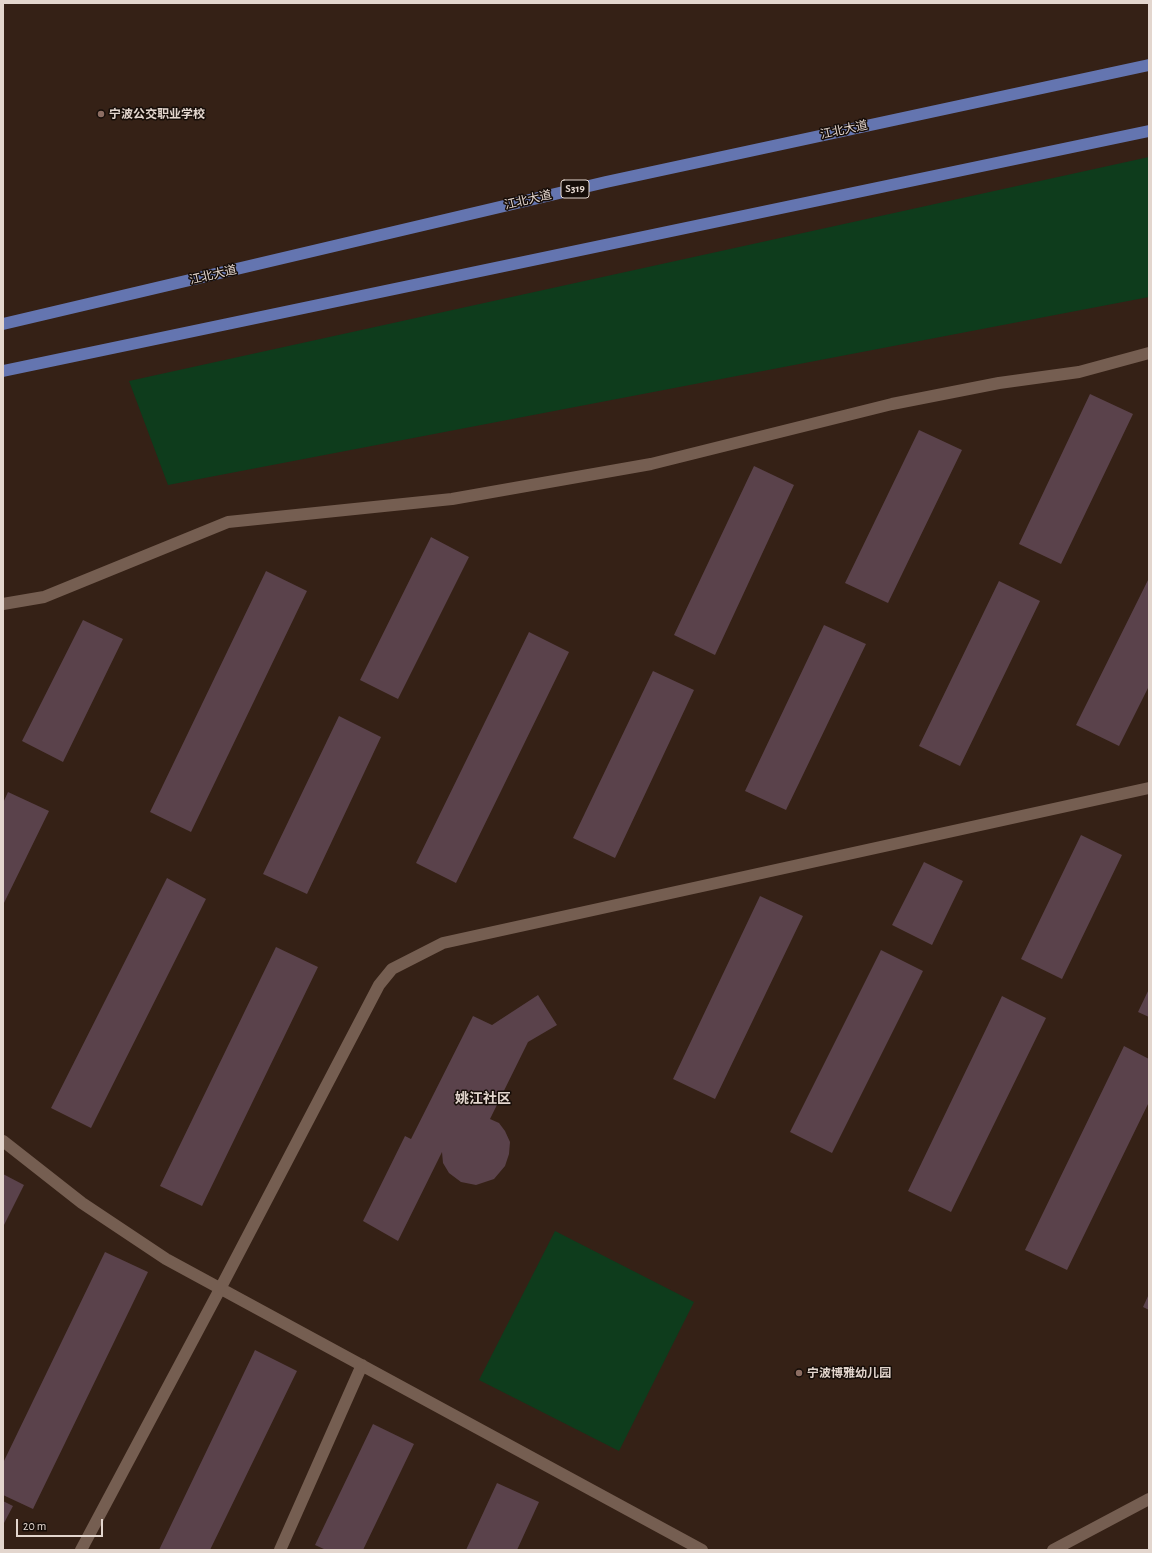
<!DOCTYPE html>
<html>
<head>
<meta charset="utf-8">
<style>
  body { margin:0 }
  #map { position:relative; width:1152px; height:1553px; overflow:hidden; background:#352116; font-family:"Alegreya Sans",sans-serif }
  canvas { display:block }
  .frame { position:absolute; inset:0; border:4px solid #e3d6ce; pointer-events:none }
  .scale { position:absolute; left:16px; top:1519px; width:87px; height:18px; box-sizing:border-box; border:2px solid #e3d6ce; border-top:0; padding-left:5px; font-size:12px; line-height:14px; white-space:nowrap; color:#e3d6ce; -webkit-text-stroke:3px #160d08; paint-order:stroke }
</style>
</head>
<body>
<div id="map">
<canvas width="1152" height="1553"></canvas>
<div class="frame"></div>
<div class="scale">20 m</div>
</div>
<script>
const ctx = document.querySelector('canvas').getContext('2d');
ctx.lineJoin = 'round';
function fillPath(path, color) { ctx.fillStyle = color; ctx.fill(path, 'evenodd'); }
const shape = rows => new Path2D(rows.map(r => 'M' + r).join(''));
function stroke(path, color, width, dash) { ctx.strokeStyle = color; ctx.lineWidth = width; ctx.lineCap = dash ? 'butt' : 'round'; ctx.setLineDash(dash || []); ctx.stroke(path); }
function write(font, color, halo, rows, align = 'center') {
  ctx.font = font + ' "Alegreya Sans","Noto Sans SC",sans-serif'; ctx.lineWidth = 3; ctx.setLineDash([]); ctx.textBaseline = 'middle'; ctx.strokeStyle = halo; ctx.fillStyle = color; for (const [text, x, y, turn = 0] of rows) {
    ctx.save(); ctx.translate(x, y); ctx.rotate((+turn || 0) * Math.PI / 180); ctx.textAlign = isNaN(turn) ? turn : align; if (halo) ctx.strokeText(text, 0, 0); ctx.fillText(text, 0, 0); ctx.restore();
  }
}
fillPath(shape([
  [1149,157,1149,297,168,485,129,381],
  [555,1231,694,1302,619,1451,479,1380]
]), '#0e3c1c');
fillPath(shape([
  [1090,394,1133,414,1061,564,1019,544],
  [919,430,962,450,888,603,845,583],
  [754,466,794,485,715,655,674,635],
  [431,537,469,557,398,699,360,680],
  [266,571,307,591,191,832,150,812],
  [1149,578,1149,686,1119,746,1076,725],
  [999,581,1040,601,960,766,919,746],
  [83,620,123,639,63,762,22,741],
  [824,625,866,644,786,810,745,791],
  [529,632,569,652,456,883,416,863],
  [653,671,694,690,615,858,573,838],
  [339,716,381,737,307,894,263,874],
  [8,792,49,811,3,905,3,803],
  [1081,835,1122,855,1062,979,1021,959],
  [924,862,963,881,932,945,892,925],
  [167,878,206,899,91,1128,51,1108],
  [760,896,803,916,715,1099,673,1079],
  [276,947,318,967,202,1206,160,1186],
  [881,950,923,971,832,1153,790,1132],
  [1149,989,1149,1017,1138,1012],
  [538,995,557,1025,528,1042,490,1119,499,1123,505,1131,510,1142,509,1154,505,1166,494,1179,476,1185,461,1182,449,1173,443,1163,442,1152,398,1241,363,1221,405,1136,411,1139,473,1016,492,1025],
  [1002,996,1046,1018,951,1212,908,1191],
  [1124,1046,1149,1059,1149,1102,1067,1270,1025,1250],
  [3,1174,24,1185,3,1227],
  [105,1252,148,1272,33,1509,3,1495,3,1463],
  [1149,1294,1149,1310,1143,1307],
  [255,1350,297,1371,210,1550,159,1550],
  [373,1424,414,1444,363,1550,326,1550,315,1545],
  [497,1483,539,1502,517,1550,466,1550],
  [3,1501,13,1506,4,1523,3,1523]
]), '#5a424b');
stroke(shape([
  [3,604,44,597,228,522,452,499,651,464,892,404,999,383,1079,372,1149,353],
  [3,1141,82,1203,166,1259,702,1550],
  [81,1550,220,1289,379,985,392,969,443,943,1149,788],
  [280,1550,362,1365],
  [1053,1550,1149,1499]
]), '#755e51', 12);
stroke(shape([
  [3,324,606,182,1149,65],
  [3,371,1149,131]
]), '#6475b0', 12);
for (const [x, y, r, color] of [
  [101,114,4,"#8d6e63"],
  [799,1373,4,"#8d6e63"]
]) { const dot = new Path2D(); dot.arc(x, y, r, 0, 2 * Math.PI); ctx.fillStyle = color; ctx.fill(dot); stroke(dot, '#160d08', 1.5); }
for (const [x, y, w] of [
  [575,189,28]
]) { const box = new Path2D(); box.roundRect(x - w / 2, y - 9, w, 18, 3); ctx.fillStyle = '#160d08'; ctx.fill(box); stroke(box, '#e3d6ce', 1); }
write('bold 11px', '#e3d6ce', null, [
  ["S319",575,189]
]);
write('bold 12px', '#e3d6ce', '#160d08', [
  ["宁波公交职业学校",109,114],
  ["宁波博雅幼儿园",807,1373]
], 'left');
write('12px', '#e3d6ce', '#160d08', [
  ["江北大道",844,130,-12],
  ["江北大道",528,200,-13],
  ["江北大道",213,275,-13]
]);
write('bold 14px', '#e3d6ce', '#160d08', [
  ["姚江社区",483,1099]
]);
</script>
</body>
</html>
